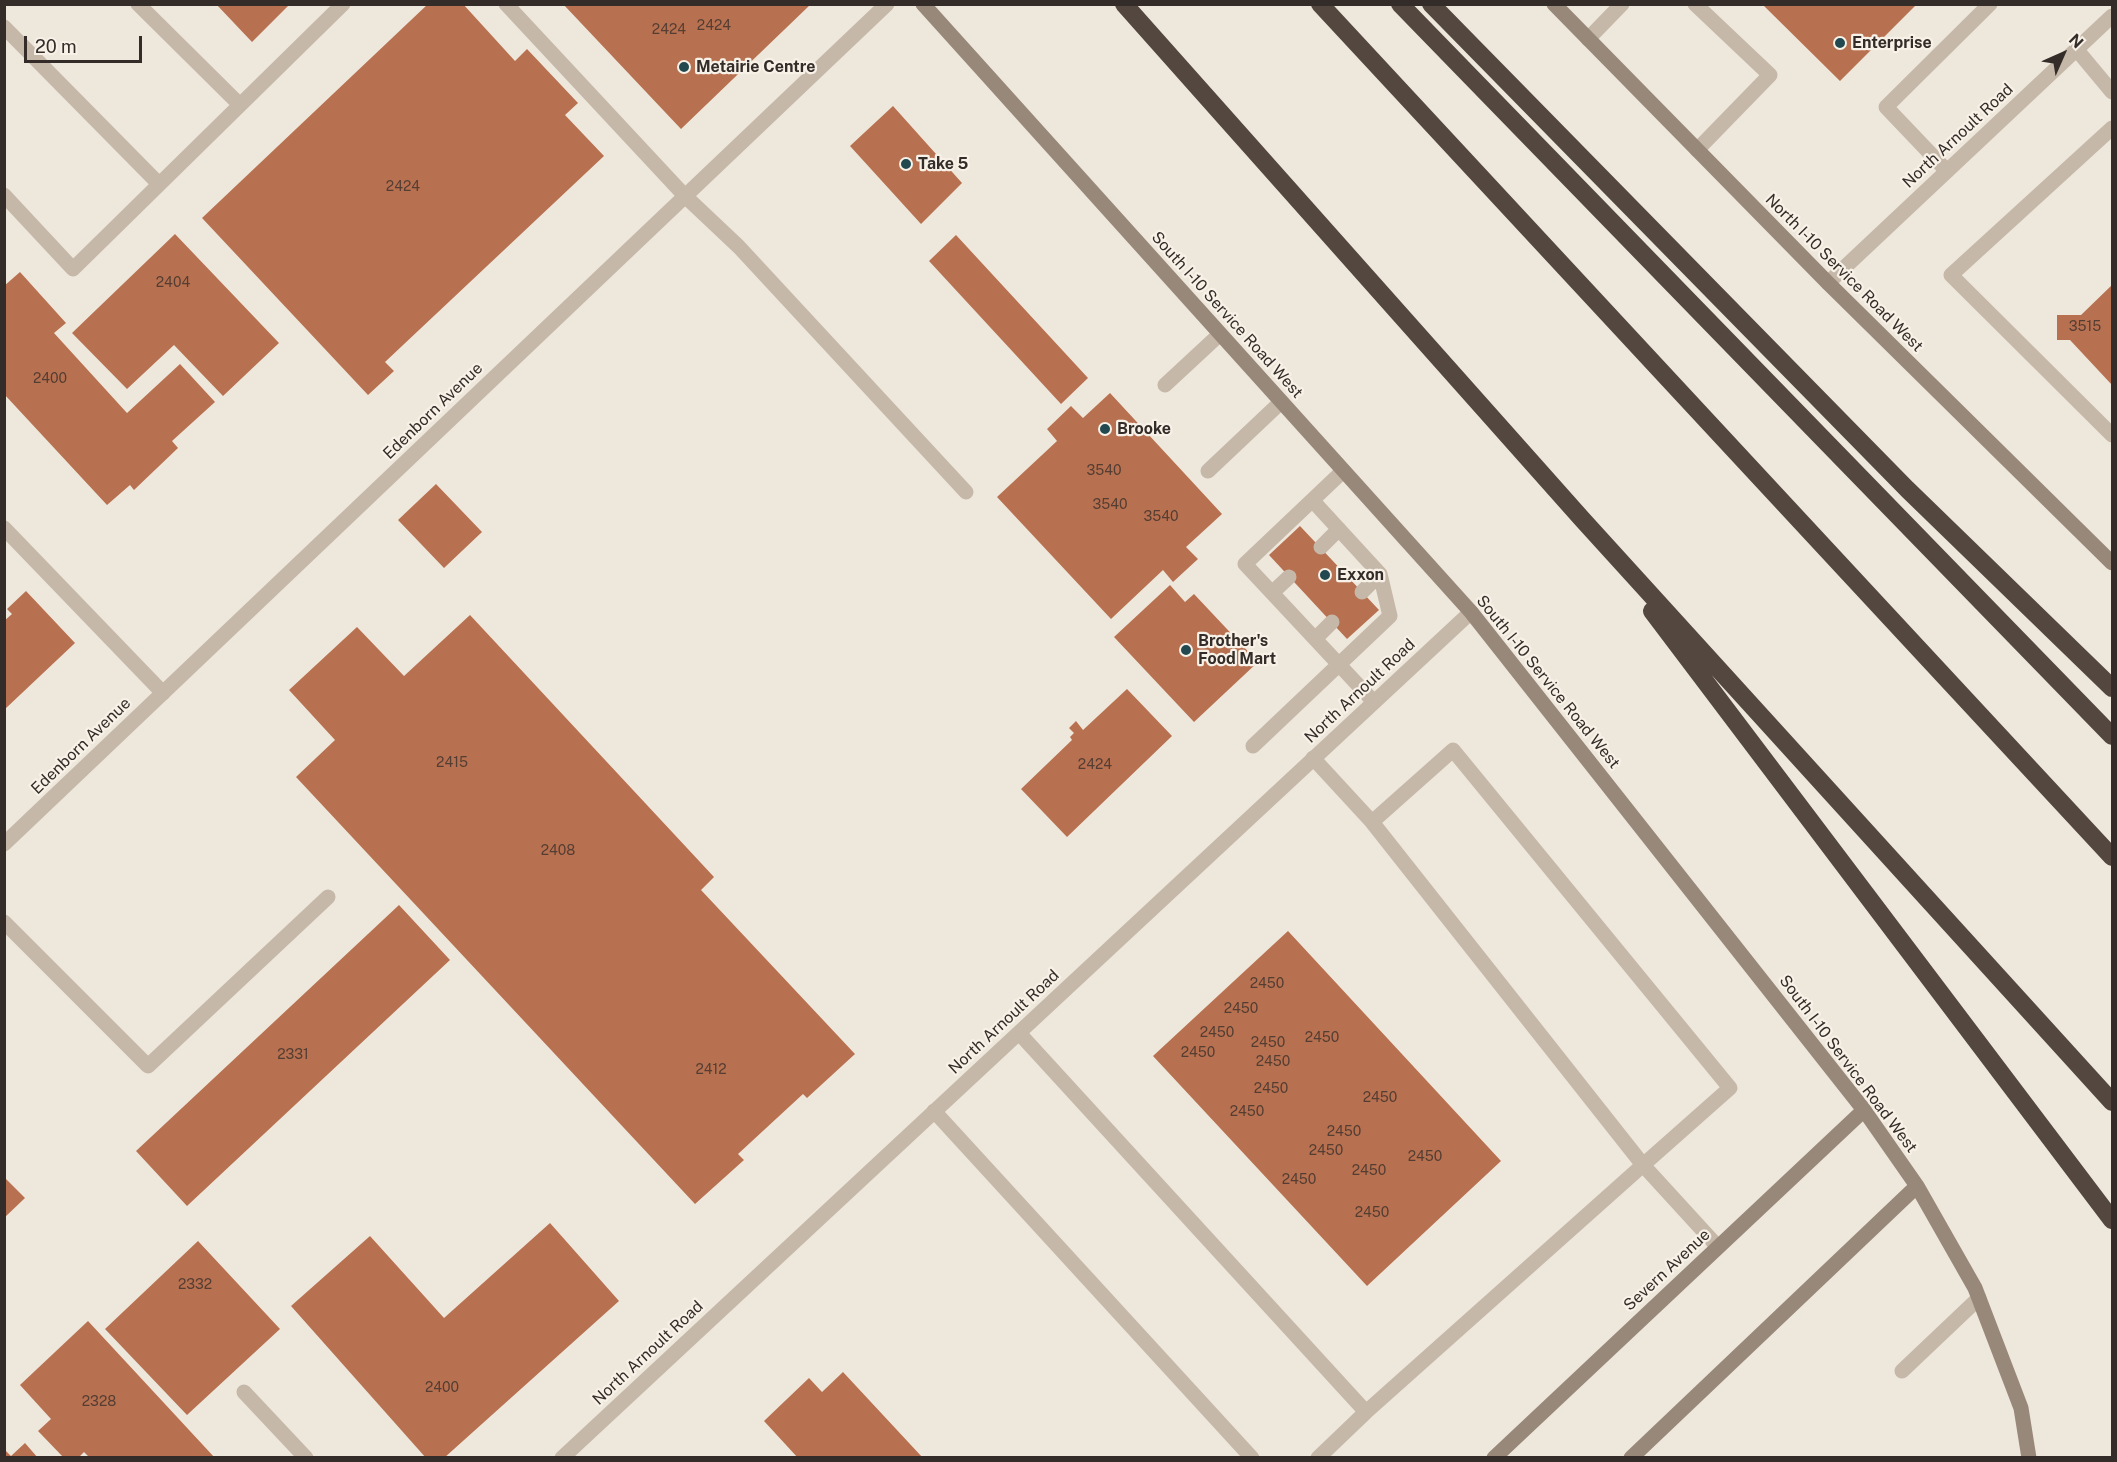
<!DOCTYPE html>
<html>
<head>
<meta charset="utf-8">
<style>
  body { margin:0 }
  #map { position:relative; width:2117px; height:1462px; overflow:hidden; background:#eee7db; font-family:"Public Sans",sans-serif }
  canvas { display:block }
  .frame { position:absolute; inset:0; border:6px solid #332c28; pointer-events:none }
  .north { position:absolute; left:2033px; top:24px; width:60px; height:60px; -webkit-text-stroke:4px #f7f1e7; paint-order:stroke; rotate:45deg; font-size:16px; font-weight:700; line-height:24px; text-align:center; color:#332c28 }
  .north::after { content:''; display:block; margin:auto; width:21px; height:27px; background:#332c28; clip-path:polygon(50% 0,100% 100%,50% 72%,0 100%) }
  .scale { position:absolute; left:24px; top:36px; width:118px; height:27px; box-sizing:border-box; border:3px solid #332c28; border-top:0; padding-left:8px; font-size:18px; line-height:21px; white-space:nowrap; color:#332c28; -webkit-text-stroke:4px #f7f1e7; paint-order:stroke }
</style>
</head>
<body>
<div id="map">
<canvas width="2117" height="1462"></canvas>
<div class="frame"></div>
<div class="north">N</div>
<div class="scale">20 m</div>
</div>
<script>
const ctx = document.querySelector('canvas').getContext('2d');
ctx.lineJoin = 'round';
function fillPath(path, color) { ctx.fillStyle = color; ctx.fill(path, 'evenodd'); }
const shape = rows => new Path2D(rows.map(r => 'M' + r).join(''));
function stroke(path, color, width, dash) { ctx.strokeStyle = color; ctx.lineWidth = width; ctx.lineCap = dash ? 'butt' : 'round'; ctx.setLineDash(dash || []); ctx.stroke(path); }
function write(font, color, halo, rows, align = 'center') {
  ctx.font = font + ' "Public Sans",sans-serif'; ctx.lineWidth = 4.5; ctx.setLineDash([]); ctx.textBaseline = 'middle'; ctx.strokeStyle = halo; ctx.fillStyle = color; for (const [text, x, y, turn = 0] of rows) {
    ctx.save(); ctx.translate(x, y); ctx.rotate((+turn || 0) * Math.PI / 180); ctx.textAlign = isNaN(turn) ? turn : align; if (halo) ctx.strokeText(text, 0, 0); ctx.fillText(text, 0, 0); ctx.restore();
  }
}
fillPath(shape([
  [216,4,290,4,252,42],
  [428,4,463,4,515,61,527,49,578,103,565,115,604,156,385,362,394,371,368,395,202,218],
  [563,4,811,4,681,129],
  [1763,5,1916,5,1840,81],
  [893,106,962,183,921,224,850,146],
  [175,234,279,343,223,396,174,345,127,389,72,333],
  [956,235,1088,378,1061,404,929,261],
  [20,272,66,323,54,333,127,413,180,364,215,402,172,441,178,448,134,490,130,485,107,505,4,394,4,286],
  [2112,285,2112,385,2070,340,2057,340,2057,315,2081,315],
  [1110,393,1222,514,1186,547,1198,559,1173,582,1163,570,1111,619,997,497,1057,441,1047,429,1071,406,1083,418],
  [436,484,482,532,444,568,398,520],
  [1300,526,1379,610,1347,639,1269,555],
  [1170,585,1185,602,1194,594,1258,662,1194,722,1114,637],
  [26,591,75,643,4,710,4,621,12,614,7,609],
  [470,615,714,877,701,890,855,1054,807,1098,803,1094,738,1154,744,1160,695,1204,296,777,335,740,289,690,357,627,404,676],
  [1127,689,1172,736,1067,837,1021,789,1072,740,1070,737,1074,733,1069,728,1076,721,1083,730],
  [399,905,450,960,187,1206,136,1151],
  [1288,931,1501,1161,1367,1286,1153,1056],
  [4,1177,25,1198,4,1218],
  [550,1223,619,1301,444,1458,426,1458,291,1306,370,1236,444,1318],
  [198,1241,280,1329,187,1415,105,1329],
  [88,1321,215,1458,90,1458,84,1452,78,1458,64,1458,38,1431,51,1419,20,1385],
  [843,1372,923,1458,798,1458,764,1421,809,1378,822,1392],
  [25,1443,38,1458,4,1458,4,1449,11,1456]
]), '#b87150');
stroke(shape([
  [138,4,240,105],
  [506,4,685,196,739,247,966,492],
  [1695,4,1770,75,1697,150],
  [4,27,159,184],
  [1588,39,1622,4],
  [2077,50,2112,92],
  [2112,128,1951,275,2112,435],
  [1947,171,1886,107,1990,4],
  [4,195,73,269,343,4],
  [1165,385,1220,334],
  [1208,471,1281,402],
  [1343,471,1245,564,1374,702],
  [4,528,163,693],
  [1321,547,1339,529],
  [1273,592,1289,577],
  [1362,592,1380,574],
  [1316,638,1332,622],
  [1253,746,1390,616,1380,574,1313,501],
  [1313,758,1372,822,1453,750,1730,1088,1643,1165,1718,1247],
  [4,922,148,1066,328,897],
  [1019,1033,1366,1412,1643,1165,1372,822],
  [934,1111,1252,1458],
  [1902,1371,1979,1298],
  [244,1392,306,1458],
  [1318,1458,1366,1412]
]), '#c5b8a9', 15);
stroke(shape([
  [1828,283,2112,16],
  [4,844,887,4],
  [562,1458,1471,612]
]), '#c5b8a9', 15);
stroke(shape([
  [923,4,1471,612,1864,1110,1917,1186,1975,1288,2021,1408,2029,1458],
  [1554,4,1828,283,2112,563],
  [1494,1458,1864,1110],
  [1631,1458,1917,1186]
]), '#98887a', 15);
stroke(shape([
  [1124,4,1582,519,2112,1102],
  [1320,4,2112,857],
  [1400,4,2112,736],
  [1431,4,1907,489,2112,688],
  [1652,611,2112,1220]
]), '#534740', 18);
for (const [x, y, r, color] of [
  [1840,43,6,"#22494f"],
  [684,67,6,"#22494f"],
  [906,164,6,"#22494f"],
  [1105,429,6,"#22494f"],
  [1325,575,6,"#22494f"],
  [1186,650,6,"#22494f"]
]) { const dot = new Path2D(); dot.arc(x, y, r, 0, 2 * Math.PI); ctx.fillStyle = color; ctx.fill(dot); stroke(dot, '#f7f1e7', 2); }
write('14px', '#543d32', null, [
  ["2424",714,26],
  ["2424",669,30],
  ["2424",403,187],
  ["2404",173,283],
  ["3515",2085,327],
  ["2400",50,379],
  ["3540",1104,471],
  ["3540",1110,505],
  ["3540",1161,517],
  ["2415",452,763],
  ["2424",1095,765],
  ["2408",558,851],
  ["2450",1267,984],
  ["2450",1241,1009],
  ["2450",1217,1033],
  ["2450",1322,1038],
  ["2450",1268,1043],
  ["2450",1198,1053],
  ["2331",293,1055],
  ["2450",1273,1062],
  ["2412",711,1070],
  ["2450",1271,1089],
  ["2450",1380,1098],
  ["2450",1247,1112],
  ["2450",1344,1132],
  ["2450",1326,1151],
  ["2450",1425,1157],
  ["2450",1369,1171],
  ["2450",1299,1180],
  ["2450",1372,1213],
  ["2332",195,1285],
  ["2400",442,1388],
  ["2328",99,1402]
]);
write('bold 16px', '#332c28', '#f7f1e7', [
  ["Enterprise",1852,43],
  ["Metairie Centre",696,67],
  ["Take 5",918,164],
  ["Brooke",1117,429],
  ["Exxon",1337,575],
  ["Brother's",1198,641],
  ["Food Mart",1198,659]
], 'left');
write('16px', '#332c28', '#f7f1e7', [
  ["North Arnoult Road",1958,136,-43],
  ["North I-10 Service Road West",1844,273,45],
  ["South I-10 Service Road West",1227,315,48],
  ["Edenborn Avenue",433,411,-44],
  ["South I-10 Service Road West",1548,682,51],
  ["North Arnoult Road",1360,691,-43],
  ["Edenborn Avenue",81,746,-44],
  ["North Arnoult Road",1004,1022,-43],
  ["South I-10 Service Road West",1848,1064,53],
  ["Severn Avenue",1667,1270,-43],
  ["North Arnoult Road",648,1353,-43]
]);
</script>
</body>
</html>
